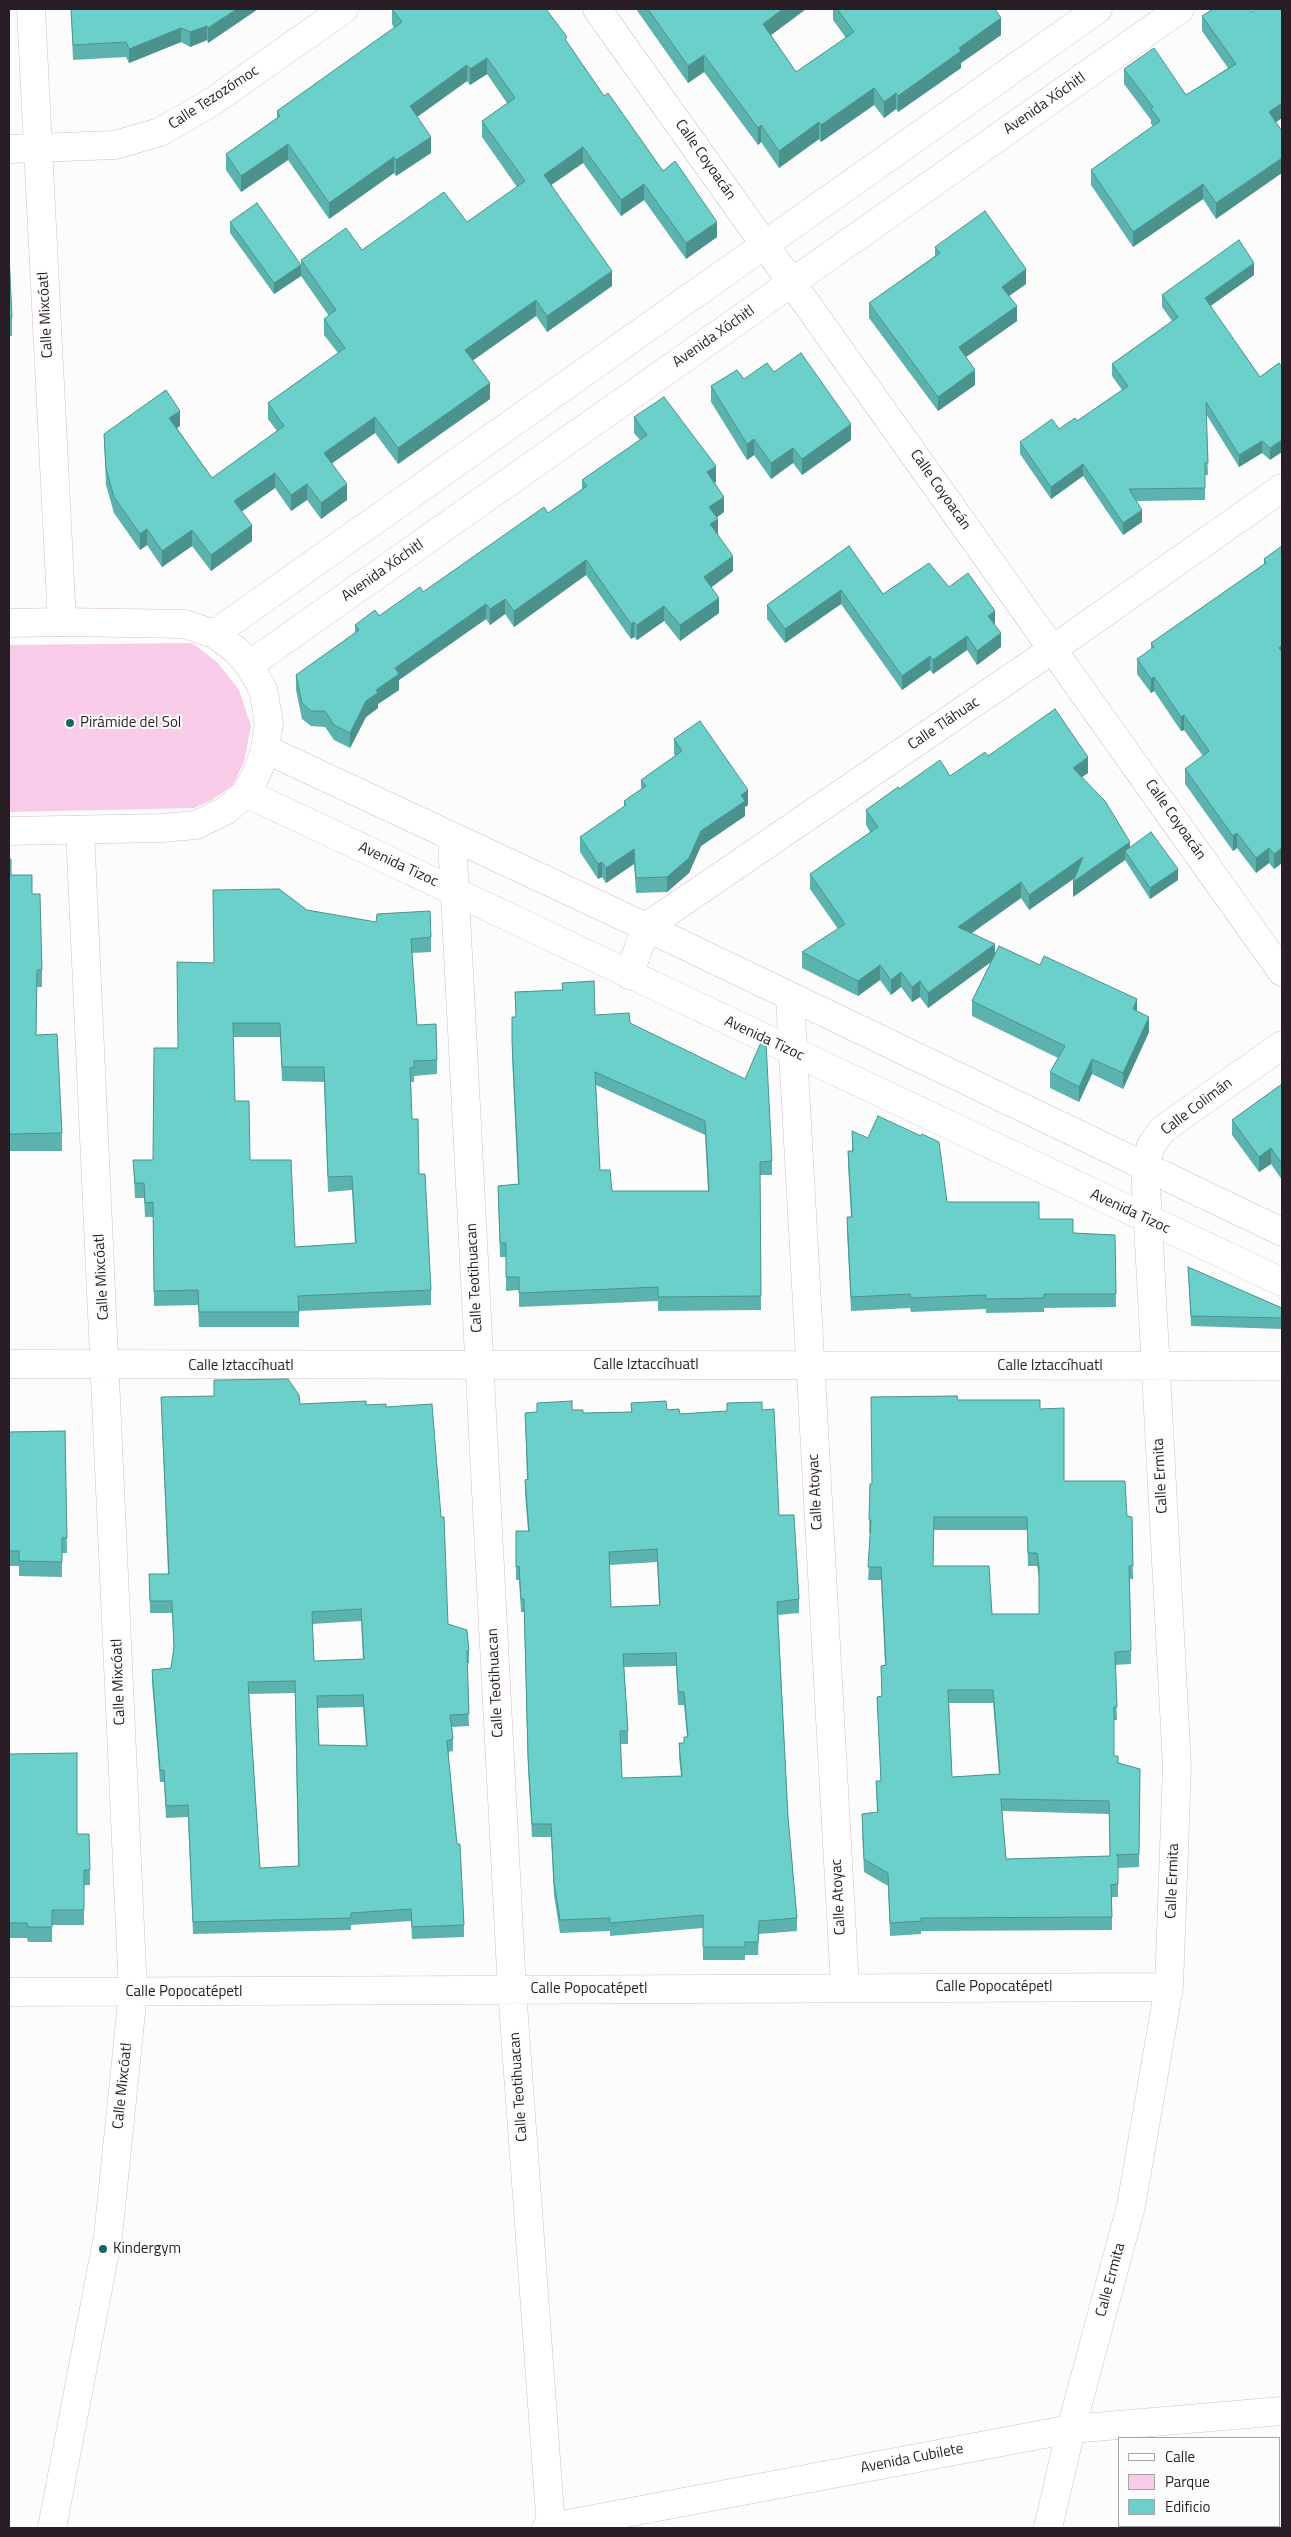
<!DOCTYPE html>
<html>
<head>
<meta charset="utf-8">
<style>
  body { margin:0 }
  #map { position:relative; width:1291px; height:2537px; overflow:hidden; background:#fcfcfc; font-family:"Titillium Web",sans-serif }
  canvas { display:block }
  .frame { position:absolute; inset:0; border:10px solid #291e25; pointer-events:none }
  .legend { position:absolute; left:1118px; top:2437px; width:162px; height:90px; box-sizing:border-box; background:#fcfcfc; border:1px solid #a8a3a6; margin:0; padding:6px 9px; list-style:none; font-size:15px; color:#291e25 }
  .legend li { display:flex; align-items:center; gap:10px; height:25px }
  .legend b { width:25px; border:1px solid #a8a3a6 }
</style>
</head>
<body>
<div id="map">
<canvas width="1291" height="2537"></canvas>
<div class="frame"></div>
<ul class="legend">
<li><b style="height:6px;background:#fff"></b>Calle</li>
<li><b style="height:14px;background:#f8cce8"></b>Parque</li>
<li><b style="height:14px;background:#6bd0c9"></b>Edificio</li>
</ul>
</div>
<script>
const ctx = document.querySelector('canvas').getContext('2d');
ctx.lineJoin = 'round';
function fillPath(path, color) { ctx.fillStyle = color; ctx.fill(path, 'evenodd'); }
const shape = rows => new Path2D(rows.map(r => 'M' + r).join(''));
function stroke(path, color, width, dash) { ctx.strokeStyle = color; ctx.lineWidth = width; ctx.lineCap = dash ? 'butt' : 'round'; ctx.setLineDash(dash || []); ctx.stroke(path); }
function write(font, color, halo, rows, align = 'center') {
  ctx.font = font + ' "Titillium Web",sans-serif'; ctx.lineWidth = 4; ctx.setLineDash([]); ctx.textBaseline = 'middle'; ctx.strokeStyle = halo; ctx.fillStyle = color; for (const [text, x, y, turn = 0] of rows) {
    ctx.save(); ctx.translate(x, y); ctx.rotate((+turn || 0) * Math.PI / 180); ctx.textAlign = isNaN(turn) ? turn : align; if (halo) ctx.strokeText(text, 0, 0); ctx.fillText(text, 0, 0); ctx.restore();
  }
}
fillPath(shape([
  [192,643,217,662,239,690,251,726,244,762,233,785,212,800,194,808,9,812,9,645]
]), '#f8cce8');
const minor = shape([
  [31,9,62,622],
  [597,9,1282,972],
  [9,149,115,145,160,132,212,102,344,9],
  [214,634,1098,9],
  [249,665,1180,9],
  [452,838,512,1990,551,2528],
  [629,975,646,927,1053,649,1282,488],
  [790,997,845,1987],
  [9,1364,1282,1366],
  [9,1992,1169,1987],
  [52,2528,108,2236,133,1993,80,830],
  [546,2528,1071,2429,1282,2411],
  [1048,2528,1071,2429,1131,2206,1169,1987,1177,1767,1145,1166,1151,1146,1162,1130,1282,1045]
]);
const major = shape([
  [9,623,62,622,185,624,214,634,236,650,249,665,263,689,269,723,265,749,258,771,246,793,225,811,196,825,161,828,9,831],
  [265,749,646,927,1282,1232],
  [246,793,1282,1282]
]);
stroke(minor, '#d8bacd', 29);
stroke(major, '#d8bacd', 29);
stroke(minor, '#fff', 28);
stroke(major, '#fff', 28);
fillPath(shape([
  [71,9,258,9,208,43,207,40,190,47,181,42,129,63,126,57,73,60],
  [392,9,567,42,604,96,663,171,717,237,686,259,644,200,621,216,583,163,551,185,612,286,547,332,536,316,473,360,490,399,398,464,375,433,332,463,347,500,321,519,307,500,291,511,275,488,241,512,252,541,211,571,192,546,162,567,147,545,140,550,114,513,106,485,104,434,180,426,177,428,212,478,277,431,268,419,268,403,338,353,324,335,324,319,329,316,301,276,274,294,230,233,230,222,301,265,301,260,362,250,467,222,517,187,482,137,482,121,507,103,487,74,470,85,467,81,417,117,431,153,396,176,394,173,329,219,288,160,241,192,226,170,226,154,277,118,277,111,394,28,392,24],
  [636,9,806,9,771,35,796,72,846,38,833,20,833,9,995,9,1001,35,961,63,961,68,898,112,896,109,884,118,874,105,821,142,819,139,779,168,761,142,758,145,704,72,688,83],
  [1282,9,1282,118,1276,122,1216,219,1203,199,1133,247,1091,185,1091,170,1153,126,1151,124,1151,120,1124,84,1124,69,1186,95,1228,68,1202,31,1202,16],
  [935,247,1026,284,1009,296,1017,321,966,357,975,385,938,411,869,318,869,303,935,256],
  [9,254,12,317,12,336,9,336],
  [1254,275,1210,306,1260,377,1279,363,1270,460,1262,453,1239,467,1206,414,1208,475,1205,475,1205,500,1136,501,1142,522,1123,535,1083,476,1051,499,1020,454,1020,442,1059,429,1077,421,1122,390,1112,376,1112,364,1172,321,1162,307,1162,295],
  [774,372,851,440,802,475,793,463,771,479,754,455,747,460,711,402,711,386],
  [634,417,716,482,714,483,724,512,716,518,718,534,733,571,711,587,719,613,680,641,664,621,637,640,634,637,631,639,586,575,514,627,505,614,490,625,486,619,399,680,399,690,378,704,378,708,366,717,350,748,334,740,325,727,311,726,302,719,296,690,296,675,355,633,355,625,379,616,423,592,548,513,582,489,582,480,640,440,634,433],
  [849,546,883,594,949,587,995,625,1001,647,977,665,967,650,933,674,930,670,902,690,841,604,785,643,767,619,767,605],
  [1282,546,1282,863,1274,869,1269,863,1256,873,1237,848,1233,851,1185,784,1185,769,1203,756,1184,730,1181,731,1154,691,1151,693,1137,674,1137,659,1151,650,1151,643,1264,564,1264,559],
  [674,739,748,805,745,807,745,816,701,846,689,873,667,892,636,893,634,864,606,883,602,877,598,879,580,852,580,837,624,807,624,801,641,789,641,780,675,756,674,754],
  [988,756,1088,773,1082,777,1130,847,1178,880,1150,899,1125,860,1073,897,1075,878,1029,910,1021,898,971,933,995,954,1137,1011,1149,1032,1123,1089,1092,1074,1079,1102,1050,1088,1050,1072,1058,1058,972,1016,972,1001,991,962,928,1008,920,997,912,1002,901,987,891,995,880,980,858,996,802,968,802,952,838,929,810,889,810,874,870,832,866,825,866,810,899,789,950,776],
  [9,859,11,875,32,894,42,970,42,987,37,987,36,1035,62,1133,62,1151,9,1151],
  [307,910,431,937,431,952,412,953,417,1025,437,1060,437,1074,414,1076,414,1082,411,1082,412,1119,419,1174,431,1290,431,1305,299,1311,299,1327,199,1327,198,1305,154,1306,153,1217,145,1217,144,1198,135,1198,133,1160,153,1160,178,1048],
  [233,1037,280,1037,282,1081,324,1082,328,1192,352,1190,355,1244,295,1247,250,1160,235,1101],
  [562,983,595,1015,630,1023,772,1161,772,1175,760,1175,761,1310,658,1311,658,1301,519,1307,519,1290,506,1291,506,1257,500,1257,498,1186,518,1184,512,1055,512,1017,516,1017,515,992,562,990],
  [596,1085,705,1135,708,1191,612,1191,600,1170],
  [1282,1084,1282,1180,1271,1164,1259,1172,1232,1135,1232,1120],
  [852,1131,947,1202,1039,1219,1073,1233,1115,1235,1116,1307,1044,1308,1044,1312,986,1313,986,1309,911,1312,910,1308,851,1311,847,1231,847,1217,851,1217,848,1165,848,1151,852,1151],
  [1188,1267,1282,1308,1282,1329,1191,1326],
  [161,1397,300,1404,366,1405,386,1407,448,1624,469,1651,469,1663,467,1663,469,1726,452,1727,453,1739,453,1751,448,1752,464,1925,464,1937,412,1939,411,1921,351,1925,351,1930,193,1934,188,1817,166,1818,164,1782,160,1782,152,1682,152,1670,171,1668,174,1651,172,1613,150,1613,149,1574,168,1574],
  [361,1621,363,1659,314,1661,312,1624],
  [295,1693,298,1866,260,1868,249,1694],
  [363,1707,366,1746,319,1745,317,1708],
  [958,1400,1040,1409,1064,1481,1127,1516,1132,1517,1133,1579,1130,1579,1131,1664,1115,1665,1117,1720,1114,1720,1114,1756,1118,1763,1140,1769,1139,1867,1118,1868,1118,1897,1112,1897,1112,1930,921,1931,921,1934,890,1936,888,1886,864,1872,862,1827,862,1814,877,1812,876,1781,881,1781,877,1697,882,1696,881,1666,885,1665,881,1580,868,1580,871,1533,869,1533,870,1484,872,1484],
  [934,1530,1027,1530,1028,1566,1037,1566,1039,1578,1039,1614,992,1614,933,1566],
  [949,1703,993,1703,999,1774,952,1777],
  [1002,1811,1109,1814,1110,1856,1006,1859],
  [631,1403,667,1410,680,1414,727,1411,727,1403,762,1410,779,1515,799,1599,799,1613,778,1615,788,1817,797,1918,797,1931,759,1934,758,1955,745,1955,745,1960,703,1960,703,1928,610,1936,610,1931,560,1933,554,1895,551,1837,532,1837,528,1769,524,1612,521,1612,519,1580,516,1580,516,1531,528,1531,525,1493,525,1480,527,1479,525,1413,572,1410,583,1413,631,1412],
  [657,1562,659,1605,611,1607,609,1565],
  [676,1666,678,1705,684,1705,687,1737,684,1737,684,1743,679,1743,679,1757,681,1776,622,1778,620,1744,628,1744,628,1731,624,1667],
  [65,1431,67,1553,62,1553,62,1577,19,1576,19,1566,9,1566,9,1432],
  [9,1754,77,1834,90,1870,90,1885,84,1885,84,1925,52,1925,52,1942,28,1942,27,1938,9,1938]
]), '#5cb3ad');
fillPath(shape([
  [237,9,258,9,208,43,208,28],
  [783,9,806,9,763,41,763,24],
  [1001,18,1001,35,961,63,961,68,898,112,898,96,959,48],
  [207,26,207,40,190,47,190,32],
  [181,28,181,42,129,63,129,49],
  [704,55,704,72,688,83,688,66],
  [487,58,487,74,470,85,470,69],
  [467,65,467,81,410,122,410,106],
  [874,88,874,105,821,142,821,125],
  [896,93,896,109,884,118,884,102],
  [1282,103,1282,118,1269,127,1269,112],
  [819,122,819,139,779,168,779,151],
  [761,125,761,142,758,145,758,128],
  [431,137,431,153,396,176,396,160],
  [288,144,288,160,241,192,241,176],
  [583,147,583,163,544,190,544,175],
  [394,157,394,173,329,219,329,203],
  [1282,158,1282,173,1216,219,1216,203],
  [644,184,644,200,621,216,621,200],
  [1203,184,1203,199,1133,247,1133,232],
  [717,222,717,237,686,259,686,243],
  [1254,263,1254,275,1205,310,1205,298],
  [301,265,301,276,274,294,274,283],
  [1026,269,1026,284,1002,301,1002,287],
  [612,271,612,286,547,332,547,316],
  [536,300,536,316,465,366,465,350],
  [1017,306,1017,321,959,362,959,347],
  [975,370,975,385,938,411,938,397],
  [490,383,490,399,398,464,398,448],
  [180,411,180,426,169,434,169,418],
  [375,417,375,433,324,469,324,453],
  [851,424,851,440,802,475,802,459],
  [754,439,754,455,747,460,747,444],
  [1282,440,1282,452,1270,460,1270,448],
  [1262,441,1262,453,1239,467,1239,455],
  [793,448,793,463,771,479,771,463],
  [1083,464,1083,476,1051,499,1051,487],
  [716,466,716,482,707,488,707,472],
  [275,473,275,488,234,517,234,501],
  [307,484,307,500,291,511,291,495],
  [347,484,347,500,321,519,321,503],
  [724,497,724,512,709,523,709,507],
  [1142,510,1142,522,1123,535,1123,523],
  [718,519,718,535,710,524],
  [252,525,252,541,211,571,211,555],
  [147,529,147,545,140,550,140,534],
  [192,530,192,546,162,567,162,551],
  [733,556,733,571,704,593,704,577],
  [586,560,586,575,514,627,514,611],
  [841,590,841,604,785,643,785,629],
  [719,598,719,613,680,641,680,625],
  [505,599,505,614,490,625,490,609],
  [486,604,486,619,399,680,399,690,378,704,378,708,366,717,350,748,350,733,366,701,376,690,395,668],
  [664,606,664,621,637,640,637,625],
  [995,611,995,625,988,616],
  [634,622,634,637,631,639,631,624],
  [1001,633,1001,647,977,665,977,651],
  [967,636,967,650,933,674,933,660],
  [1282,645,1282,660,1279,648],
  [930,656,930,670,902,690,902,676],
  [1154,677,1154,691,1151,693,1151,679],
  [1184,715,1184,730,1181,731,1181,717],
  [1088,757,1088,773,1073,783,1073,768],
  [748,790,748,805,745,807,745,816,701,846,689,873,667,892,667,877,701,831,741,795],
  [1237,833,1237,848,1233,851,1233,836],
  [1130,842,1130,857,1125,851,1125,860,1073,897,1073,882],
  [1269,848,1269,863,1256,873,1256,858],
  [1282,848,1282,863,1274,869,1274,854],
  [634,849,634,864,606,883,606,868],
  [1083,857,1083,872,1029,910,1029,895],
  [602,862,602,877,598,879,598,864],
  [1178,869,1178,880,1150,899,1150,888],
  [1021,882,1021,898,958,943,958,927],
  [995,944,995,959,928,1008,928,993],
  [880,965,880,980,858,996,858,981],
  [901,972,901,987,891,995,891,980],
  [920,981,920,997,912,1002,912,987],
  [1137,999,1137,1014,1133,1009],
  [1149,1017,1149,1032,1123,1089,1123,1073],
  [1092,1059,1092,1074,1079,1102,1079,1087],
  [1271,1148,1271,1164,1259,1172,1259,1157]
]), '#4b928d');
const building = shape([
  [71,9,237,9,208,28,207,26,190,32,181,28,129,49,126,42,73,45,71,9],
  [392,9,546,9,567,37,565,39,604,96,608,93,663,171,675,161,717,222,686,243,644,184,621,200,583,147,544,175,612,271,547,316,536,300,465,350,490,383,398,448,375,417,324,453,347,484,321,503,307,484,291,495,275,473,234,501,252,525,211,555,192,530,162,551,147,529,140,534,114,497,106,469,104,434,166,390,180,411,169,418,212,478,284,426,268,403,345,348,324,319,336,310,301,260,346,228,362,250,444,192,467,222,525,181,482,121,515,98,487,58,470,69,467,65,410,106,431,137,396,160,394,157,329,203,288,144,241,176,226,154,280,116,277,111,402,22,392,9],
  [648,9,783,9,763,24,796,72,854,32,837,9,995,9,1001,18,959,48,961,51,898,96,896,93,884,102,874,88,821,125,819,122,779,151,761,125,758,128,704,55,688,66,648,9],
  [1213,9,1249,9,1251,12,1255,9,1282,9,1282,103,1269,112,1282,131,1282,158,1216,203,1203,184,1133,232,1091,170,1160,121,1151,109,1153,107,1124,69,1154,48,1186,95,1236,64,1202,16,1213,9],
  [257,203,301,265,274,283,230,222,257,203],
  [985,211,1026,269,1002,287,1017,306,959,347,975,370,938,397,869,303,940,253,935,247,985,211],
  [1239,240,1254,263,1205,298,1260,377,1279,363,1282,367,1282,440,1270,448,1262,441,1239,455,1206,402,1208,463,1205,463,1205,488,1129,489,1142,510,1123,523,1083,464,1051,487,1020,442,1052,419,1059,429,1075,418,1077,421,1128,386,1112,364,1178,317,1162,295,1239,240],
  [9,254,12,317,9,317,9,254],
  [801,353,851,424,802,459,793,448,771,463,754,439,747,444,711,386,737,370,744,379,767,363,774,372,801,353],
  [664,397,716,466,707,472,724,497,709,507,718,519,710,524,733,556,704,577,719,598,680,625,664,606,637,625,634,622,631,624,586,560,514,611,505,599,490,609,486,604,395,668,399,674,376,690,378,693,366,701,350,733,334,725,325,711,311,711,302,703,296,675,359,630,355,625,375,610,379,616,420,587,423,592,544,507,548,513,587,486,582,480,647,435,634,417,664,397],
  [849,546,883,594,929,563,949,587,968,573,995,611,988,616,1001,633,977,651,967,636,933,660,930,656,902,676,841,590,785,629,767,605,849,546],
  [1282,546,1282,645,1279,648,1282,652,1282,848,1274,854,1269,848,1256,858,1237,833,1233,836,1185,769,1209,751,1184,715,1181,717,1154,677,1151,679,1137,659,1154,647,1151,643,1266,563,1264,559,1282,546],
  [1055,709,1088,757,1073,768,1105,801,1130,842,1073,882,1083,857,1029,895,1021,882,958,927,995,944,928,993,920,981,912,987,901,972,891,980,880,965,858,981,802,952,845,924,810,874,878,827,866,810,898,787,899,789,940,760,950,776,985,752,988,756,1055,709],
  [700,721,748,790,741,795,745,801,701,831,689,858,667,877,636,878,634,849,606,868,602,862,598,864,580,837,626,805,624,801,646,786,641,780,682,751,674,739,700,721],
  [1151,832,1178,869,1150,888,1125,851,1151,832],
  [9,859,11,859,11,875,32,875,32,894,40,894,42,970,37,970,36,1035,57,1034,62,1133,9,1134,9,859],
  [279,889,307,910,376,922,377,914,430,911,431,937,411,939,417,1025,436,1024,437,1060,414,1061,414,1067,410,1068,412,1119,418,1119,419,1174,425,1174,431,1290,298,1296,299,1312,199,1312,198,1290,154,1291,153,1202,145,1203,144,1183,135,1183,133,1160,153,1160,154,1048,178,1048,177,962,214,963,213,890,279,889],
  [233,1023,280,1023,282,1067,324,1067,328,1177,352,1176,356,1243,295,1247,291,1160,250,1160,249,1101,235,1101,233,1023],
  [999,946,1040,965,1044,956,1137,999,1133,1009,1149,1017,1123,1073,1092,1059,1079,1087,1050,1072,1065,1046,972,1001,999,946],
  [594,981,595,1015,629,1013,630,1023,745,1079,762,1040,766,1042,772,1161,760,1162,761,1296,658,1297,658,1287,519,1293,519,1277,506,1277,506,1243,500,1243,498,1186,519,1184,512,1042,512,1017,516,1017,515,992,563,990,562,983,594,981],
  [595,1072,705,1121,709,1191,612,1191,610,1170,600,1170,595,1072],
  [1282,1084,1282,1164,1271,1148,1259,1157,1232,1120,1282,1084],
  [878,1116,921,1136,922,1134,939,1142,947,1202,1039,1202,1039,1219,1073,1219,1073,1233,1115,1235,1116,1294,1044,1294,1044,1298,986,1299,986,1295,911,1298,910,1294,851,1297,847,1217,852,1217,848,1151,853,1151,852,1131,868,1138,878,1116],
  [1188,1267,1282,1308,1282,1318,1191,1316,1188,1267],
  [288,1379,299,1395,300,1404,366,1401,366,1405,386,1404,386,1407,432,1404,441,1517,444,1517,448,1624,467,1630,469,1651,467,1651,469,1714,450,1715,453,1739,447,1741,457,1844,460,1844,464,1925,412,1927,411,1909,351,1913,351,1918,193,1922,188,1805,166,1806,164,1770,160,1770,152,1670,171,1668,174,1647,172,1601,150,1601,149,1574,169,1574,161,1397,214,1396,214,1380,288,1379],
  [361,1609,364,1659,314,1661,312,1612,361,1609],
  [295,1681,299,1866,260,1868,248,1682,295,1681],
  [363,1695,367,1746,319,1745,317,1696,363,1695],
  [957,1396,958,1400,1040,1400,1040,1409,1064,1408,1064,1481,1125,1481,1127,1516,1132,1517,1133,1566,1129,1566,1131,1651,1115,1652,1117,1707,1114,1707,1114,1756,1118,1756,1118,1763,1140,1769,1139,1854,1116,1855,1118,1855,1118,1884,1111,1885,1112,1917,921,1918,921,1921,890,1923,888,1873,864,1859,862,1814,878,1812,876,1781,881,1781,877,1697,882,1696,881,1666,886,1665,881,1567,868,1567,871,1520,869,1520,870,1484,872,1484,871,1397,957,1396],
  [934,1517,1027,1517,1028,1553,1037,1553,1039,1566,1039,1614,992,1614,989,1566,933,1566,934,1517],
  [948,1690,993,1690,1000,1774,952,1777,948,1690],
  [1001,1799,1109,1801,1110,1856,1006,1859,1001,1799],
  [572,1401,572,1410,583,1410,583,1413,632,1412,631,1403,666,1401,667,1410,679,1409,680,1414,727,1411,727,1403,762,1402,762,1410,774,1409,779,1515,794,1515,799,1599,777,1602,788,1817,797,1918,759,1921,758,1942,745,1942,745,1947,703,1947,703,1915,610,1923,610,1918,560,1920,554,1882,551,1824,532,1824,528,1756,524,1599,521,1599,519,1566,516,1567,516,1531,529,1531,525,1480,528,1479,525,1413,537,1412,537,1403,572,1401],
  [657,1549,660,1605,611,1607,609,1552,657,1549],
  [676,1653,678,1692,684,1692,688,1737,684,1737,684,1743,679,1743,682,1776,622,1778,620,1731,628,1731,623,1654,676,1653],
  [65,1431,67,1538,62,1538,62,1562,19,1561,19,1551,9,1551,9,1432,65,1431],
  [77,1753,77,1834,89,1834,90,1870,84,1870,84,1910,52,1910,52,1927,28,1927,27,1923,9,1923,9,1754,77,1753]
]);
fillPath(building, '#6bd0c9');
stroke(building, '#4b928d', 1);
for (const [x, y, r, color] of [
  [70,723,5,"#196662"],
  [103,2249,5,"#196662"]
]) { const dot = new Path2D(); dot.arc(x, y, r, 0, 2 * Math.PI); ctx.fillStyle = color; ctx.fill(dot); stroke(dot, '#fcfcfc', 2); }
write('15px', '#291e25', '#fcfcfc', [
  ["Calle Tezozómoc",214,98,-33],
  ["Avenida Xóchitl",1045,104,-35],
  ["Calle Coyoacán",705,160,55],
  ["Calle Mixcóatl",46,315,-93],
  ["Avenida Xóchitl",714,337,-35],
  ["Calle Coyoacán",940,490,55],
  ["Avenida Xóchitl",383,571,-35],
  ["Calle Tláhuac",944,724,-34],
  ["Calle Coyoacán",1175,820,55],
  ["Avenida Tizoc",398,865,25],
  ["Avenida Tizoc",764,1039,25],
  ["Calle Colimán",1197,1107,-37],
  ["Avenida Tizoc",1130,1212,25],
  ["Calle Mixcóatl",102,1277,-93],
  ["Calle Teotihuacan",475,1278,-93],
  ["Calle Iztaccíhuatl",646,1365],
  ["Calle Iztaccíhuatl",241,1366],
  ["Calle Iztaccíhuatl",1050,1366],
  ["Calle Ermita",1161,1476,-93],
  ["Calle Atoyac",816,1492,-93],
  ["Calle Mixcóatl",119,1682,-92],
  ["Calle Teotihuacan",496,1683,-93],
  ["Calle Ermita",1173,1881,-88],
  ["Calle Atoyac",839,1897,-93],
  ["Calle Popocatépetl",994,1987],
  ["Calle Popocatépetl",589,1989],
  ["Calle Popocatépetl",184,1992],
  ["Calle Mixcóatl",123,2086,-84],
  ["Calle Teotihuacan",519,2087,-94],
  ["Calle Ermita",1111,2280,-75],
  ["Avenida Cubilete",912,2459,-11]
]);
write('15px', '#291e25', '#fcfcfc', [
  ["Pirámide del Sol",80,723],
  ["Kindergym",113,2249]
], 'left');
</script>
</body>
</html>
